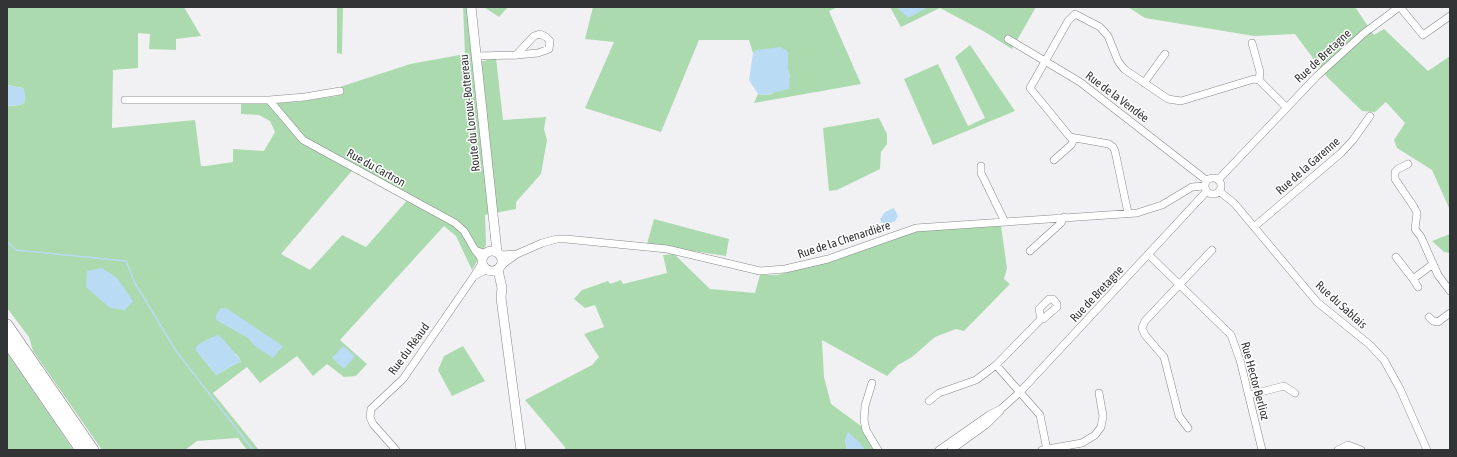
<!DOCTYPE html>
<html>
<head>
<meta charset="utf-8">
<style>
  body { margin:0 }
  #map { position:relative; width:1457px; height:457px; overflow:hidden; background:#f1f1f4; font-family:"Asap Condensed",sans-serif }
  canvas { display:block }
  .frame { position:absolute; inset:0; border:8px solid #333435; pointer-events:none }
</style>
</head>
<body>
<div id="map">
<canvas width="1457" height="457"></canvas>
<div class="frame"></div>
</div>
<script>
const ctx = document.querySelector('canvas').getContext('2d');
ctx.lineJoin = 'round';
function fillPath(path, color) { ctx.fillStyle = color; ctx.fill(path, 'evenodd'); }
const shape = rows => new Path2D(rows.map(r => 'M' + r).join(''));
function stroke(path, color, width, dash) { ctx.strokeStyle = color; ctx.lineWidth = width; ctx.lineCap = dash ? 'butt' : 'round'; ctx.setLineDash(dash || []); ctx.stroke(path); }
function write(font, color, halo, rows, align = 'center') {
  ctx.font = font + ' "Asap Condensed",sans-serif'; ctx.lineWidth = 3; ctx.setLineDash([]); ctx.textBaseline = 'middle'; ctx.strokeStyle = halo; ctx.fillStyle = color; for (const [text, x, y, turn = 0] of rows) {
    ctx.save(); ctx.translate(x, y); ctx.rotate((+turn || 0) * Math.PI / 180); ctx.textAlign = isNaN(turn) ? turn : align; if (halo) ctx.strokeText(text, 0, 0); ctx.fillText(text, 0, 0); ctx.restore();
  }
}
fillPath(shape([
  [7,7,184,7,201,36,176,39,176,50,149,49,150,34,138,33,138,68,113,70,112,128,195,120,201,166,206,166,233,162,233,149,264,151,275,132,270,121,259,115,241,114,241,104,297,102,338,96,340,87,410,64,465,54,463,7,474,7,479,62,496,58,503,120,546,117,544,129,547,140,541,174,516,202,516,209,485,215,486,245,472,270,456,236,444,226,340,340,367,364,356,376,344,377,327,364,313,376,297,356,260,383,247,367,213,393,259,450,247,450,238,438,197,441,185,450,102,450,33,351,29,337,7,308,7,106,20,105,25,102,23,88,7,85],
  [356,166,411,196,366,247,342,235,310,270,281,254],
  [213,337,237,355,241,361,216,375,196,350,198,346],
  [337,7,343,7,342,54,337,53],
  [484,7,508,7,499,17],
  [593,7,838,7,829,11,861,84,754,103,758,94,765,95,772,94,790,76,788,70,788,53,757,50,753,53,749,40,699,40,661,132,585,108,614,42,585,39],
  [890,7,1036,7,1012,49,985,32,940,8,901,27],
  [1128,7,1355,7,1374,35,1384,29,1428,71,1450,56,1450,210,1432,170,1397,148,1394,140,1405,123,1386,102,1375,112,1362,111,1327,77,1295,34,1254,36,1145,18],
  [970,45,1015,111,933,145,904,79,938,64,968,126,985,118,955,57],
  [879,118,887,134,887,144,881,152,880,169,837,190,829,191,823,128],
  [654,219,729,239,726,256,647,244],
  [1001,226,1007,268,1004,279,1010,284,964,331,956,329,935,337,912,357,898,365,887,376,822,340,824,377,831,404,861,426,875,450,865,450,845,439,847,450,565,450,565,447,525,400,592,365,599,357,584,334,604,327,595,305,585,308,574,299,582,290,608,281,610,284,621,280,623,284,667,273,663,255,674,254,710,289,755,293,760,275,778,275,923,229],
  [1450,234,1450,253,1444,252,1432,241],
  [463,346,485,381,452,396,438,370,444,356],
  [7,353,53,420,73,450,7,450]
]), '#acdaaf');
fillPath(shape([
  [897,7,925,7,925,9,908,18],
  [780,47,786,50,788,53,788,70,790,76,789,89,765,95,758,94,749,80,753,53,757,50],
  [7,85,23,88,25,93,25,102,20,105,7,106],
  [894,208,898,216,895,221,883,226,880,219,885,212],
  [102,268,117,278,133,301,125,310,110,308,86,287,87,271],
  [221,308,226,308,283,346,273,358,255,346,248,338,216,320,216,315],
  [218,335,223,339,241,361,216,375,196,350,196,347,202,342],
  [343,346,355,356,344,369,332,358],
  [848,432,860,443,865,450,847,450,845,439]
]), '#badbf4');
stroke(shape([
  [7,242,16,250,126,261,135,283,176,351,253,450]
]), '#badbf4', 1.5);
const minor = shape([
  [1400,7,1423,35,1450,16],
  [1008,39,1080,82,1206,180],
  [1252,43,1260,72,1259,80],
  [476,56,516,55,538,53,549,49,550,41,546,37,540,34,534,36,516,55],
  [1144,83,1165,54],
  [125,100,269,100,303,140,455,223,464,231,475,250],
  [269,100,305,97,340,91],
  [1054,160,1071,145,1074,139],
  [1408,164,1398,169,1395,172,1395,179,1414,207,1417,213,1415,229,1421,237,1438,275,1450,291],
  [981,166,981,173,1005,222],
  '1205 186a8 8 0 1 1 16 0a8 8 0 1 1-16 0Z',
  [1218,180,1317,76,1363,34,1399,7],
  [1219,191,1234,203,1317,302,1370,345,1384,360,1400,389,1427,450],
  [1128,213,1115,151,1113,147,1109,144,1070,137,1030,88,1068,21,1075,14,1100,27,1108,36,1118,61,1124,69,1168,99,1181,101,1254,79,1259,80,1286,107],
  [1254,227,1341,153,1353,140,1370,116],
  [1030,251,1061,223,1064,217],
  [517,254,542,243,557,239,566,239,667,249,760,271,785,269,828,259,916,228,1137,213,1162,205,1192,187,1204,186],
  [501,255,517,254,502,265],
  [1149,255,1231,335,1240,360,1262,450],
  [1396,257,1413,279,1433,264],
  [482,259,475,250,485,254],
  [482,263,474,276,486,270],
  [1413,279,1418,287],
  [1429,317,1433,321,1438,322,1450,313],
  [996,365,1040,415,1047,450],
  [872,383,865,406,864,420,866,430,878,450],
  [1249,395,1284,386,1295,393],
  [929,401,939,393,976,380,996,365,1041,319,1043,319,1057,307,1057,304,1053,299,1049,299,1039,309,1041,319],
  [1188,428,1179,416,1164,357,1145,335,1142,328,1145,321,1212,250],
  [396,450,373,424,370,417,371,409,403,379,474,276],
  [939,450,989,415,1001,409,1020,392,1206,192],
  [951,450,987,424,1000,411],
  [1042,450,1082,443,1095,435,1101,427,1103,416,1099,393],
  [1338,450,1348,445,1361,450]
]);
const major = shape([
  [471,7,497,252],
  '482 261a10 10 0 1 1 20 0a10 10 0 1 1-20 0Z',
  [498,270,502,288,501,298,521,450]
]);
const highway = shape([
  [7,325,93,450],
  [7,342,81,450]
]);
stroke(minor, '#88888b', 8);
stroke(major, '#88888b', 10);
stroke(highway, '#88888b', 12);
stroke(minor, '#fff', 7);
stroke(major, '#fff', 9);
stroke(highway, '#fff', 11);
write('12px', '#333435', '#fff', [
  ["Rue de Bretagne",1323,56,-43],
  ["Rue de la Vendée",1117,97,37],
  ["Route du Loroux-Bottereau",470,113,-96],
  ["Rue de la Garenne",1308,166,-41],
  ["Rue du Cartron",376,168,29],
  ["Rue de la Chenardière",844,240,-18],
  ["Rue de Bretagne",1097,294,-47],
  ["Rue du Sablais",1341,305,42],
  ["Rue du Réaud",409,349,-54],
  ["Rue Hector Berlioz",1255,381,75]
]);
</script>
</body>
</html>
